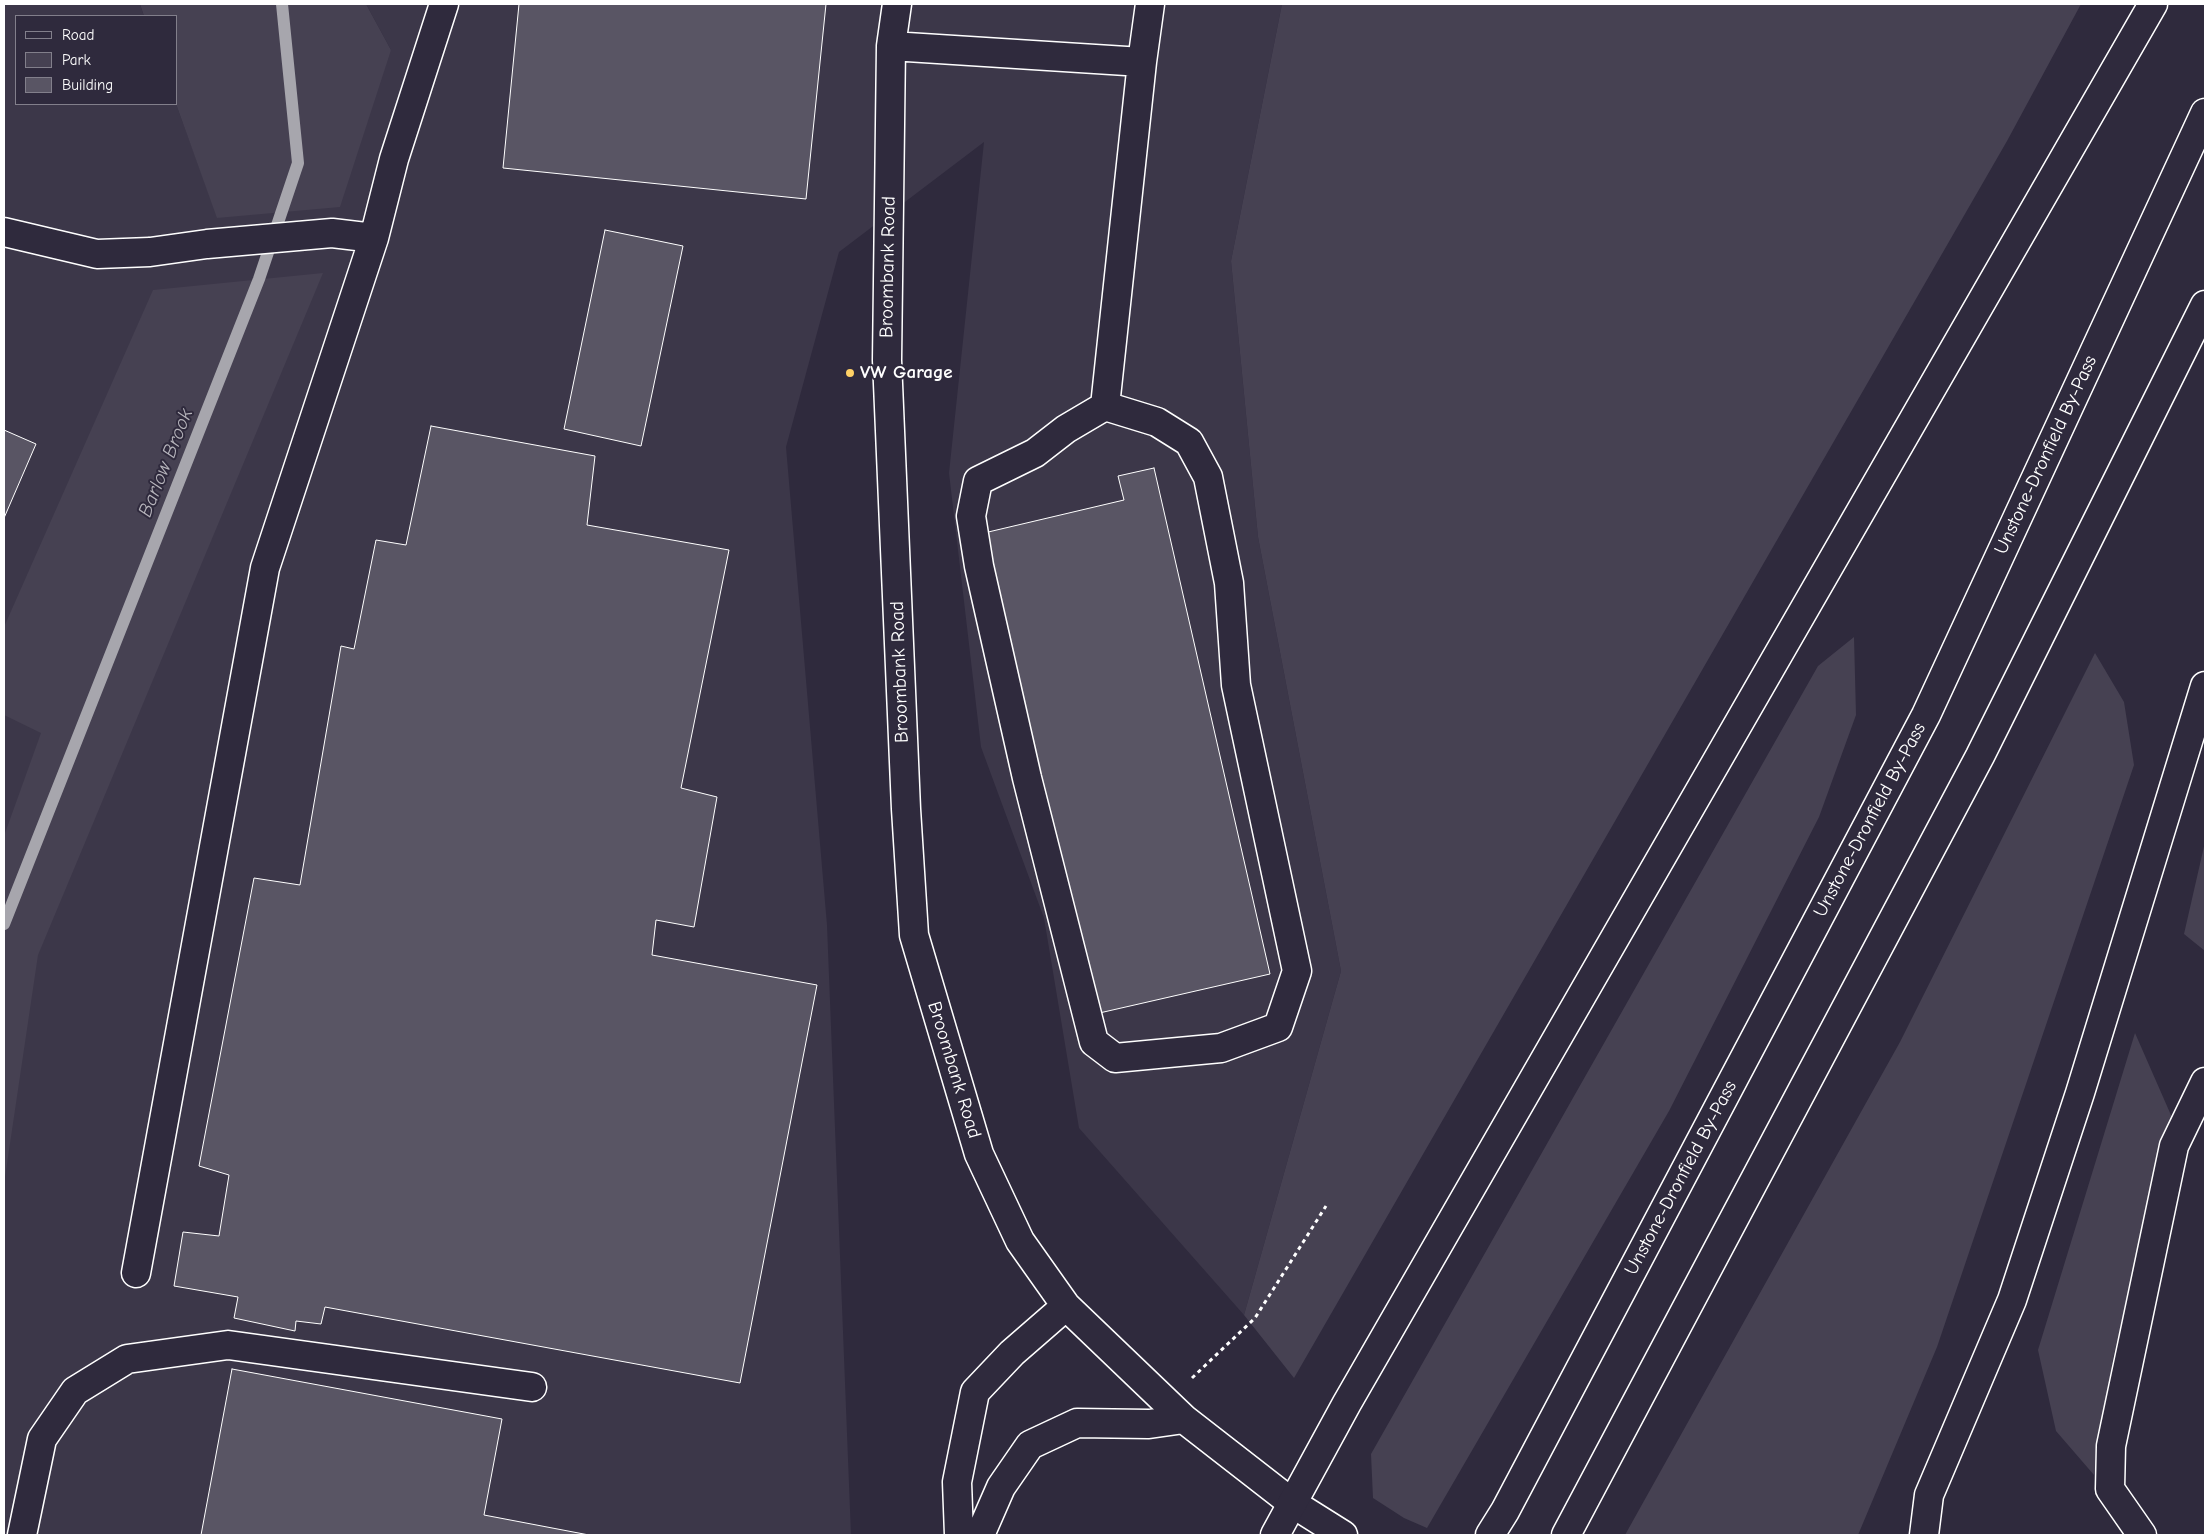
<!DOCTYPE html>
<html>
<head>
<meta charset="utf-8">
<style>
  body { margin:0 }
  #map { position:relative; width:2209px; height:1539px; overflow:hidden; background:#2f2a3d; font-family:"Comic Neue",sans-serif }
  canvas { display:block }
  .frame { position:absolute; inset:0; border:5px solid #fff; pointer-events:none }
  .legend { position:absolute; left:15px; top:15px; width:162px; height:90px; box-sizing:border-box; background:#2f2a3d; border:1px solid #827f8b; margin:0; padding:6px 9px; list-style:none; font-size:15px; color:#fff }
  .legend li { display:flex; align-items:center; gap:10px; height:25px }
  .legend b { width:25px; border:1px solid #827f8b }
</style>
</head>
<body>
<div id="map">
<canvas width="2209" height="1539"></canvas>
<div class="frame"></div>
<ul class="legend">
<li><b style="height:6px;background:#2f2a3d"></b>Road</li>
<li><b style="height:14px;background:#464152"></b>Park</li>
<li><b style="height:14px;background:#595564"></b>Building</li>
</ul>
</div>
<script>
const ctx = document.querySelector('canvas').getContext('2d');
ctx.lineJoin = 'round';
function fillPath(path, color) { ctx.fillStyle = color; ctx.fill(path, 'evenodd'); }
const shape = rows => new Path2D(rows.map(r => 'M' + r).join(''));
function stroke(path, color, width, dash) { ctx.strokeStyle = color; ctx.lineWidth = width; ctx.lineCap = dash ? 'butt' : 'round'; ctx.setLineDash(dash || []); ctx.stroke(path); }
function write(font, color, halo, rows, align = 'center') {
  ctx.font = font + ' "Comic Neue",sans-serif'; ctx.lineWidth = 4; ctx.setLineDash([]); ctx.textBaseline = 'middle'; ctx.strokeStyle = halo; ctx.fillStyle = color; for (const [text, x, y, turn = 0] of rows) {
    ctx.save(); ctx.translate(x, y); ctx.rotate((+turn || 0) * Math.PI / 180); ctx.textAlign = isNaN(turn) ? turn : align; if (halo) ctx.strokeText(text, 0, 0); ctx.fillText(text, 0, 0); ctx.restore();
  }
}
fillPath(shape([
  [4,4,140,4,144,16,16,16,16,104,176,104,218,218,391,50,366,4,1282,4,1231,261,1258,537,1341,971,1244,1315,1079,1128,1044,918,981,747,949,473,984,142,839,252,786,447,827,925,851,1535,4,1535]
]), '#3c3749');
fillPath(shape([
  [140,4,366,4,391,50,340,207,217,218,176,104,176,16,144,16],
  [1282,4,2081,4,2007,141,1294,1378,1244,1315,1341,971,1258,537,1231,261],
  [323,273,38,955,4,1184,4,836,41,733,4,715,4,627,153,290],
  [1854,637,1856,715,1819,817,1669,1111,1427,1528,1404,1518,1373,1498,1371,1454,1818,666],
  [2095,653,2124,702,2134,765,1937,1347,1858,1535,1625,1535,1900,1042],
  [2205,842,2205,951,2184,934],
  [2135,1033,2174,1122,2137,1258,2113,1358,2094,1475,2056,1431,2038,1350]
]), '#464152');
stroke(shape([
  [4,924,259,279,298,163,282,4]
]), '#a7a6ad', 12);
const building = shape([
  [519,4,826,4,806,199,503,168,519,4],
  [605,230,683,246,641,446,564,429,605,230],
  [431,426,595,456,587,525,729,550,681,788,717,797,694,927,656,920,652,955,817,985,740,1383,325,1307,321,1324,296,1321,295,1331,234,1318,238,1297,174,1286,183,1232,219,1236,229,1175,199,1166,254,878,300,885,341,646,354,649,376,540,406,545,431,426],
  [4,430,36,444,4,518,4,430],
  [1154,468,1270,974,1095,1014,984,533,1124,500,1118,476,1154,468],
  [232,1369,502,1419,484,1515,589,1535,201,1535,232,1369]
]);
fillPath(building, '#595564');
stroke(building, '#fff', 1);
const minor = shape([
  [897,4,891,46,887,360,906,809,914,935,979,1154,1020,1241,1066,1306,1184,1419,1292,1503],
  [891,46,1142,62],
  [4,232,97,254,150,252,207,244,332,233,374,238],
  [1105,406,1157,422,1189,442,1208,477,1229,583,1236,685,1297,971,1278,1027,1221,1048,1115,1058,1094,1042,1027,778,979,566,971,516,978,481,1035,453,1066,429,1105,406],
  [1105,406,1142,62,1150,4],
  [136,1273,265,568,374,238,394,159,444,4],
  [22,1535,42,1439,75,1391,127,1359,228,1345,532,1387],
  [959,1535,957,1482,975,1392,1012,1353,1066,1306],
  [980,1535,1001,1487,1030,1445,1077,1423,1149,1424,1184,1419],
  [2142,1535,2110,1489,2111,1446,2174,1146,2205,1082]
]);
const major = shape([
  [1292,1503,1343,1535]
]);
const highway = shape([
  [1275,1535,1347,1403,2153,4],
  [1490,1535,1505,1511,1926,715,2205,113],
  [1566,1535,1980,756,2205,305],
  [1924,1535,1929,1495,2012,1300,2080,1093,2205,686]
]);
stroke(minor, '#fff', 31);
stroke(major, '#fff', 31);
stroke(highway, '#fff', 31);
stroke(shape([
  [1192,1378,1255,1318,1326,1206]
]), '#fff', 3, [4, 4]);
stroke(minor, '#2f2a3d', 28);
stroke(major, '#2f2a3d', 28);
stroke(highway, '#2f2a3d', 28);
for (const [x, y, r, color] of [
  [850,373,5,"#ffd166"]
]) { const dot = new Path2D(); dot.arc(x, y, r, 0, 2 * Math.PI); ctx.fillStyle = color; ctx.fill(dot); stroke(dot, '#2f2a3d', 2); }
write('19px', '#fff', '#2f2a3d', [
  ["Broombank Road",888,267,-89],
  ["Unstone-Dronfield By-Pass",2046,455,-65],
  ["Broombank Road",900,672,-92],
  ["Unstone-Dronfield By-Pass",1870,820,-62],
  ["Broombank Road",954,1070,73],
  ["Unstone-Dronfield By-Pass",1681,1178,-62]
]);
write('bold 19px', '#fff', '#2f2a3d', [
  ["VW Garage",860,373]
], 'left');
write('italic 20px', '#b6b4bb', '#2f2a3d', [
  ["Barlow Brook",166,463,-68]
]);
</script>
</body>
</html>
